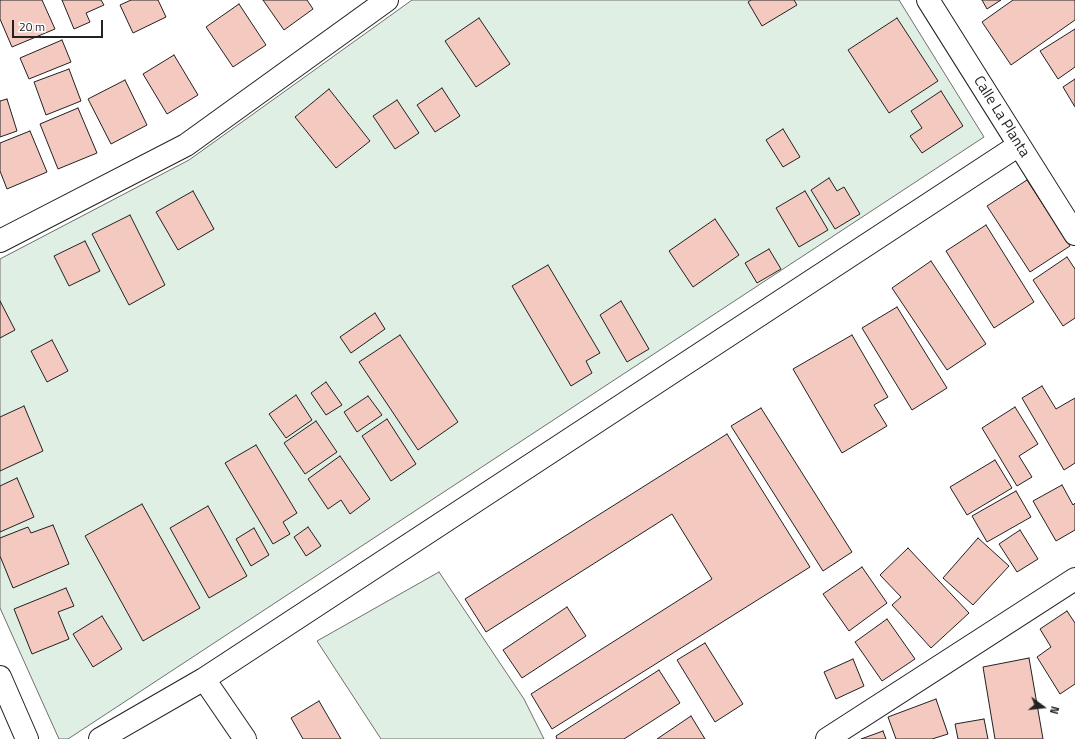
<!DOCTYPE html>
<html>
<head>
<meta charset="utf-8">
<style>
  body { margin:0 }
  #map { position:relative; width:1075px; height:739px; overflow:hidden; background:#fff; font-family:"Titillium Web",sans-serif }
  canvas { display:block }
  .north { position:absolute; left:1023px; top:687px; width:40px; height:40px; -webkit-text-stroke:3px #fff; paint-order:stroke; rotate:105deg; font-size:11px; font-weight:700; line-height:16px; text-align:center; color:#222 }
  .north::after { content:''; display:block; margin:auto; width:14px; height:18px; background:#222; clip-path:polygon(50% 0,100% 100%,50% 72%,0 100%) }
  .scale { position:absolute; left:12px; top:20px; width:91px; height:18px; box-sizing:border-box; border:2px solid #222; border-top:0; padding-left:5px; font-size:12px; line-height:14px; white-space:nowrap; color:#222; -webkit-text-stroke:3px #fff; paint-order:stroke }
</style>
</head>
<body>
<div id="map">
<canvas width="1075" height="739"></canvas>
<div class="north">N</div>
<div class="scale">20 m</div>
</div>
<script>
const ctx = document.querySelector('canvas').getContext('2d');
ctx.lineJoin = 'round';
function fillPath(path, color) { ctx.fillStyle = color; ctx.fill(path, 'evenodd'); }
const shape = rows => new Path2D(rows.map(r => 'M' + r).join(''));
function stroke(path, color, width, dash) { ctx.strokeStyle = color; ctx.lineWidth = width; ctx.lineCap = dash ? 'butt' : 'round'; ctx.setLineDash(dash || []); ctx.stroke(path); }
function write(font, color, halo, rows, align = 'center') {
  ctx.font = font + ' "Titillium Web",sans-serif'; ctx.lineWidth = 3; ctx.setLineDash([]); ctx.textBaseline = 'middle'; ctx.strokeStyle = halo; ctx.fillStyle = color; for (const [text, x, y, turn = 0] of rows) {
    ctx.save(); ctx.translate(x, y); ctx.rotate((+turn || 0) * Math.PI / 180); ctx.textAlign = isNaN(turn) ? turn : align; if (halo) ctx.strokeText(text, 0, 0); ctx.fillText(text, 0, 0); ctx.restore();
  }
}
const green = shape([
  [412,0,899,0,984,137,68,739,59,739,0,608,0,259,189,160,412,0],
  [439,572,524,699,544,739,381,739,317,641,439,572]
]);
fillPath(green, '#e0efe3');
stroke(green, '#6f6f6f', 1);
const building = shape([
  [0,0,42,0,55,29,12,47,0,19,0,0],
  [62,0,101,0,104,5,86,13,90,22,74,29,62,0],
  [131,0,158,0,166,17,133,33,120,5,131,0],
  [263,0,307,0,313,9,284,30,263,0],
  [751,0,794,0,797,5,762,26,748,2,751,0],
  [982,0,1001,0,987,9,982,0],
  [1013,0,1075,0,1075,20,1011,65,982,22,1013,0],
  [239,4,266,45,233,67,206,27,239,4],
  [479,18,510,64,476,87,445,41,479,18],
  [897,18,938,81,889,113,848,50,897,18],
  [1075,29,1075,67,1058,79,1040,51,1075,29],
  [62,40,71,62,29,79,20,58,62,40],
  [174,55,198,95,167,114,143,74,174,55],
  [69,69,81,101,46,115,34,82,69,69],
  [1075,79,1075,107,1063,87,1075,79],
  [125,80,147,125,111,144,88,99,125,80],
  [442,88,460,116,435,132,417,105,442,88],
  [329,89,370,141,336,168,295,117,329,89],
  [941,91,963,126,922,153,910,136,922,128,911,111,941,91],
  [7,99,17,131,0,137,0,101,7,99],
  [397,100,419,133,395,149,373,116,397,100],
  [78,108,97,153,58,169,40,124,78,108],
  [783,129,800,157,783,167,766,140,783,129],
  [30,131,47,172,7,189,0,171,0,143,30,131],
  [829,178,837,191,844,187,860,214,835,229,811,190,829,178],
  [1027,180,1070,246,1030,272,987,206,1027,180],
  [193,191,214,229,178,250,156,212,193,191],
  [805,191,828,230,799,247,776,208,805,191],
  [130,215,165,285,129,305,92,234,130,215],
  [715,219,739,255,693,287,669,251,715,219],
  [986,225,1034,302,994,328,946,251,986,225],
  [85,241,100,271,69,286,54,256,85,241],
  [769,249,781,269,757,283,745,263,769,249],
  [1067,257,1075,269,1075,318,1063,326,1033,280,1067,257],
  [931,261,986,344,947,370,892,288,931,261],
  [548,265,600,353,586,361,592,373,571,386,512,286,548,265],
  [0,301,15,330,0,338,0,301],
  [621,301,649,349,627,362,600,315,621,301],
  [897,307,947,388,912,410,862,328,897,307],
  [375,313,385,329,351,353,340,337,375,313],
  [400,335,458,422,418,450,359,362,400,335],
  [852,335,888,397,874,405,887,426,842,453,793,369,852,335],
  [52,340,68,371,47,382,31,351,52,340],
  [326,382,342,405,326,415,311,393,326,382],
  [1042,386,1056,409,1075,398,1075,463,1064,470,1022,398,1042,386],
  [296,395,312,420,286,438,269,414,296,395],
  [368,396,382,415,357,432,344,412,368,396],
  [24,406,43,451,0,471,0,417,24,406],
  [1015,407,1038,444,1019,456,1032,477,1017,486,982,428,1015,407],
  [761,408,852,552,823,571,731,426,761,408],
  [387,419,416,464,391,481,362,436,387,419],
  [316,421,337,452,305,474,284,443,316,421],
  [727,434,810,567,552,729,531,694,712,579,672,514,486,632,465,599,727,434],
  [256,445,297,513,283,522,290,534,273,544,225,463,256,445],
  [340,456,370,499,350,514,341,500,328,509,308,479,340,456],
  [995,460,1012,488,967,515,950,487,995,460],
  [17,478,34,517,0,532,0,486,17,478],
  [1062,485,1073,505,1075,503,1075,530,1056,541,1033,501,1062,485],
  [1016,491,1031,517,987,542,972,516,1016,491],
  [142,504,200,608,143,641,85,536,142,504],
  [208,506,247,576,209,598,170,528,208,506],
  [53,525,69,564,13,588,0,556,0,538,28,527,31,533,53,525],
  [308,527,321,546,306,556,294,537,308,527],
  [254,528,269,555,251,566,236,539,254,528],
  [1020,530,1038,559,1017,572,999,544,1020,530],
  [978,538,1009,566,973,605,943,578,978,538],
  [908,548,969,613,931,648,892,605,901,597,880,575,908,548],
  [862,567,887,603,849,631,823,594,862,567],
  [66,588,74,606,58,612,69,639,32,654,14,609,66,588],
  [567,607,586,636,522,678,503,650,567,607],
  [1067,611,1075,623,1075,684,1060,694,1037,657,1051,647,1040,629,1067,611],
  [102,616,122,649,93,667,73,634,102,616],
  [887,619,915,659,882,681,855,642,887,619],
  [705,643,743,704,715,722,677,660,705,643],
  [1029,658,1043,739,995,739,983,667,1029,658],
  [853,659,864,686,836,699,824,672,853,659],
  [659,670,680,703,624,739,557,739,556,736,659,670],
  [936,699,948,734,932,739,896,739,888,717,936,699],
  [319,701,341,739,303,739,291,718,319,701],
  [691,716,705,739,657,739,691,716],
  [984,719,988,739,958,739,955,724,984,719],
  [883,731,886,739,861,739,883,731]
]);
fillPath(building, '#f3c9c0');
stroke(building, '#222', 1);
const minor = shape([
  [928,0,1075,234],
  [0,241,186,145,387,0],
  [0,677,27,739],
  [204,679,245,739],
  [100,739,204,679,1019,145],
  [827,739,1075,579]
]);
stroke(minor, '#222', 24);
stroke(minor, '#fff', 22);
write('15px', '#222', '#fff', [
  ["Calle La Planta",1001,117,58]
]);
</script>
</body>
</html>
